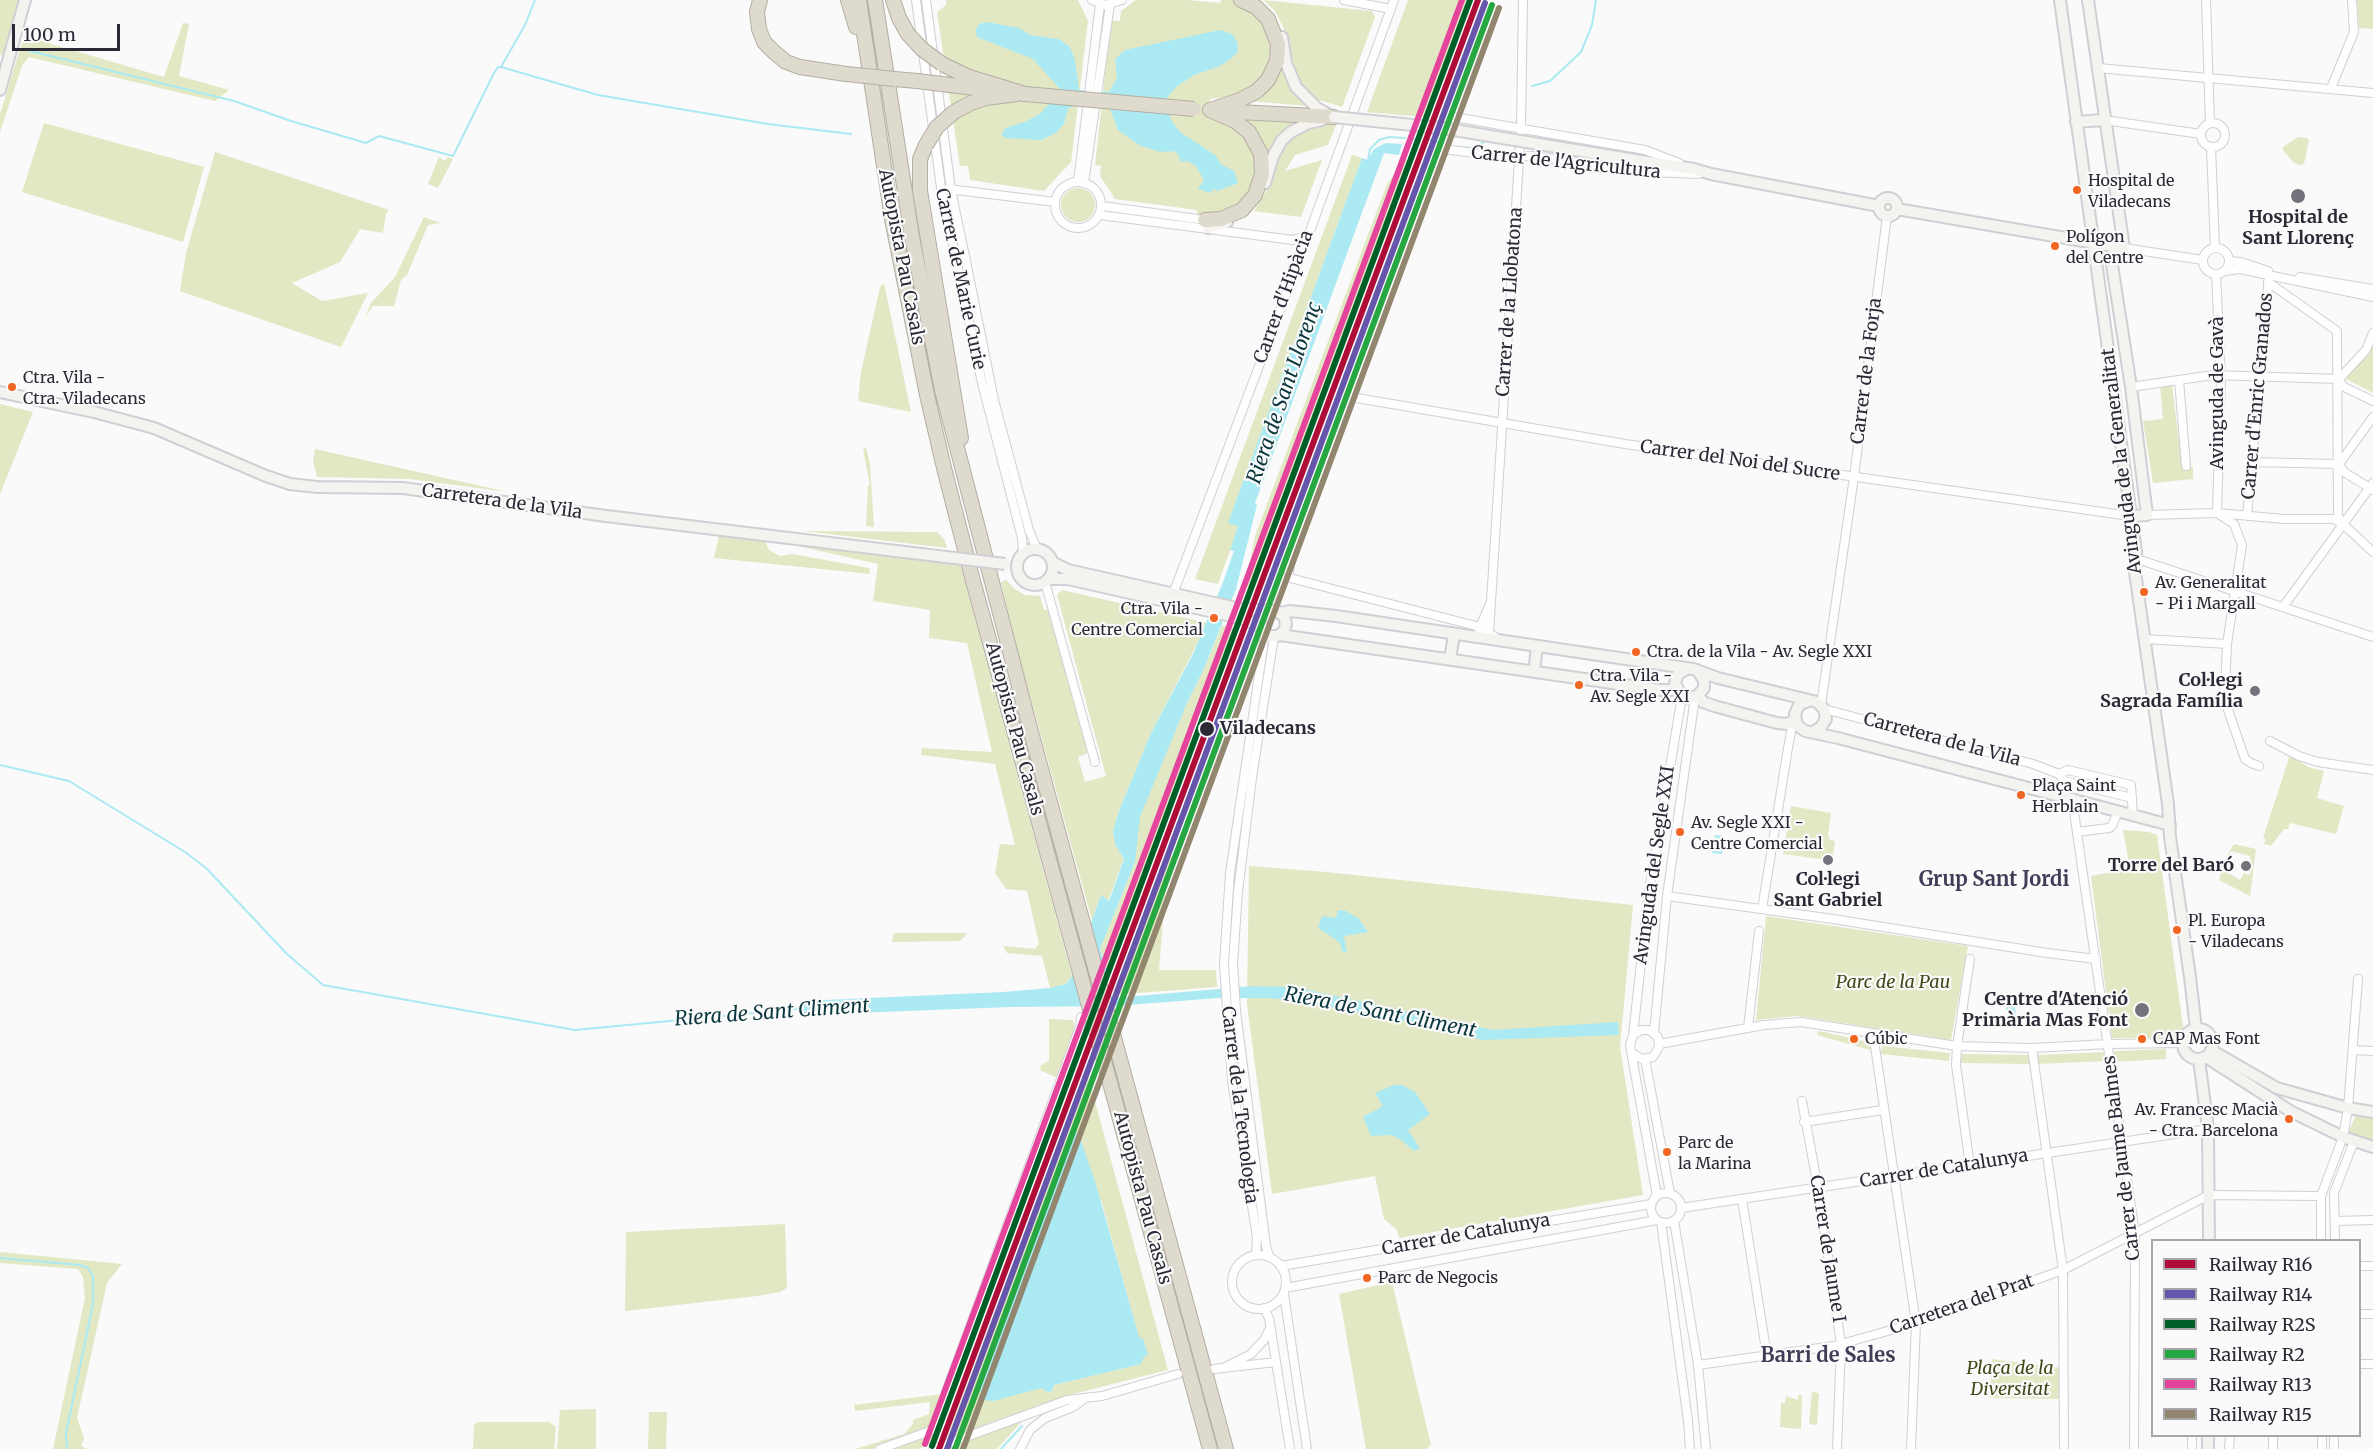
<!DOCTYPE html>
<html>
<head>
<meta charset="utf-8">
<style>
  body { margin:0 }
  #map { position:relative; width:2373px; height:1449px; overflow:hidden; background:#f9faf9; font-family:Merriweather,serif }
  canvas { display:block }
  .legend { position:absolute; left:2151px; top:1239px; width:210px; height:198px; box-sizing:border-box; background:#f9faf9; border:2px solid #a7a6ab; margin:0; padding:8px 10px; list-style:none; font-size:18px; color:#2c2936 }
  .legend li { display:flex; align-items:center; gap:12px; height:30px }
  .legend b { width:30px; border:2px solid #a7a6ab }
  .scale { position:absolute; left:12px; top:24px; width:108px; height:27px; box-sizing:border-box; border:3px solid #2c2936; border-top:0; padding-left:8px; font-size:18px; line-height:21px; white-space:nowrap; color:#2c2936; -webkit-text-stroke:4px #f9faf9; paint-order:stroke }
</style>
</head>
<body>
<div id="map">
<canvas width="2373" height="1449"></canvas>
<ul class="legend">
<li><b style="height:8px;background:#af0d38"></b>Railway R16</li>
<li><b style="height:8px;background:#6556ac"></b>Railway R14</li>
<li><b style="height:8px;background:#005f27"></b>Railway R2S</li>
<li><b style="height:8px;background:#26a741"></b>Railway R2</li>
<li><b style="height:8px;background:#e5449c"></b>Railway R13</li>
<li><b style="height:8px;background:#93866e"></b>Railway R15</li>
</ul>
<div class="scale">100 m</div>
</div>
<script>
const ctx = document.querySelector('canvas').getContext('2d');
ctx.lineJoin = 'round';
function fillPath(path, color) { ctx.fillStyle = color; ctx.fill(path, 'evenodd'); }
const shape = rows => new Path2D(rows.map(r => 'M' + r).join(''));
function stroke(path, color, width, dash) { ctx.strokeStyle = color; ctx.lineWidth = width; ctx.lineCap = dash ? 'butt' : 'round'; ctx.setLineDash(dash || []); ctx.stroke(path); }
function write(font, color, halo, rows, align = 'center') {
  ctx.font = font + ' Merriweather,serif'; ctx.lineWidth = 4.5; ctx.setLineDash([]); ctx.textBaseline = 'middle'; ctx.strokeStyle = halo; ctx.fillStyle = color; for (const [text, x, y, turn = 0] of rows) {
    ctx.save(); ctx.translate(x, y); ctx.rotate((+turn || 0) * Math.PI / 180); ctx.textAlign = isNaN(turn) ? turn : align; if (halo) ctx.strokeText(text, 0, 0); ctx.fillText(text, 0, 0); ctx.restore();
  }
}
fillPath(shape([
  [0,0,19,0,3,57,0,54],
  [946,0,1078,0,1088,21,1071,162,1044,191,970,180,968,166,960,166,937,12,946,5],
  [1136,0,1187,0,1220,3,1221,0,1235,0,1256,11,1272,37,1268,68,1254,86,1236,95,1210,99,1209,116,1223,118,1251,142,1257,165,1253,190,1237,208,1211,216,1197,215,1197,210,1115,199,1100,176,1101,166,1095,165,1111,21,1120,21,1121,11],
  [1263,0,1372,11,1375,17,1342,107,1313,98,1300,84,1293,74,1284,29,1275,11],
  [1408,0,1467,0,1424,117,1367,112],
  [2357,0,2373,0,2373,29,2359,28],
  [183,23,189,24,179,76,229,90,215,101,29,57,22,66,0,132,0,114,24,36,164,77],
  [1281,48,1310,106,1247,101],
  [1238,117,1302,122,1286,133,1265,174],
  [44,123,204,167,183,242,22,192],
  [1323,125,1336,125,1328,145,1295,155,1285,171,1322,160,1301,217,1254,211,1268,188,1279,154,1290,140,1308,128],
  [2298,137,2307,138,2309,140,2304,164,2301,165,2294,163,2283,150,2283,147],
  [215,152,389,210,386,214,383,233,360,229,340,262,292,283,322,301,368,293,341,347,180,291,186,253],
  [1352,155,1362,158,1229,520,1240,522,1218,584,1195,579],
  [439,157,445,161,448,157,453,159,438,188,428,184],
  [1405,158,1408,161,1249,589,1246,583,1255,536,1387,184],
  '1061 205a17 17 0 1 1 34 0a17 17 0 1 1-34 0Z',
  [424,217,441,223,428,225,407,275,401,280,394,306,373,306,365,318,371,303,395,277],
  [884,283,911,412,858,401,861,372,880,287],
  [2373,340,2373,393,2344,378],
  [2172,384,2182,466,2193,467,2193,479,2153,483,2143,421,2163,419,2160,385],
  [0,404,33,412,0,494],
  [866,448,870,464,874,527,866,526,868,485,870,485,863,449],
  [315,449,382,464,508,492,409,479,317,477,313,461],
  [803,531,937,532,944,539,947,548],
  [719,536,764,539,769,550,780,556,792,554,869,568,870,574,714,558],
  [789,544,960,564,1072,976,1066,984,1050,988,1042,956,1007,953,1003,946,1035,949,1039,944,1027,891,1006,889,995,873,1000,844,1015,845,995,764,921,755,922,748,992,752,967,643,929,638,930,610,873,601,878,564],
  [1006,580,1015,589,1025,595,1040,596,1044,610,1049,609,1088,748,1086,754,1078,757,1085,782,1106,776,1057,595,1062,590,1208,623,1151,733,1119,811,1113,831,1115,843,1124,858,1108,901,1101,895,1092,920,1015,642,1001,582],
  [1222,625,1235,629,1230,642,1228,642,1201,714,1195,712,1187,734,1193,736,1107,971,1100,949,1135,862,1134,822,1161,755,1203,671],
  [2290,755,2308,767,2324,771,2317,798,2344,806,2336,834,2290,823,2288,829,2284,829,2271,846,2264,844,2266,839,2263,838],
  [1791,806,1831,813,1828,835,1830,840,1835,841,1833,855,1830,855,1829,860,1783,854],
  [2123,830,2149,832,2157,835,2183,1027,2178,1038,2112,1038,2091,876,2130,869],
  [2234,844,2256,849,2250,896,2219,880,2226,857],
  [2231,851,2250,856,2250,860,2252,860,2250,875,2245,874,2245,871,2240,880,2223,870],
  [1167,855,1174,858,1167,872,1159,970,1216,970,1217,987,1112,995],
  [1249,866,1326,872,1633,905,1620,1047,1643,1195,1399,1238,1397,1230,1384,1219,1375,1176,1272,1194,1247,1004],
  [1766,916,1968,946,1951,1040,1797,1016,1756,1020],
  [894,933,968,933,960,941,892,942],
  [1049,1019,1073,1020,1075,1028,1057,1078,1040,1070,1041,1065,1049,1061],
  [1818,1031,1870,1042,1870,1050,1817,1035],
  [1882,1046,1950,1053,1949,1061,1881,1054],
  [2166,1049,2166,1059,2114,1062,2114,1051],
  [2107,1052,2108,1061,2037,1064,2037,1055],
  [1093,1053,1095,1057,1088,1076,1168,1370,1065,1396,946,1440],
  [1101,1200,1139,1338,1143,1339,1141,1364,1054,1385,1052,1391,1048,1392,1041,1388],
  [1959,1054,2029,1055,2029,1064,1960,1063],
  [2356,1115,2373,1118,2373,1142,2348,1133],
  [785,1224,787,1288,780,1292,757,1296,625,1311,626,1232],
  [0,1252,122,1264,107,1283,77,1418,84,1438,81,1446,87,1449,53,1449,85,1298,83,1277,78,1269,0,1263],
  [1392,1282,1431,1445,1426,1449,1366,1449,1339,1294],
  [1992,1359,2062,1368,2061,1399,1990,1398],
  [1812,1392,1819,1393,1817,1425,1809,1424],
  [943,1394,933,1425,927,1429,873,1449,855,1449,904,1434,913,1424,913,1420,929,1414,930,1402,855,1411,854,1405],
  [1798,1395,1802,1395,1801,1429,1780,1427,1781,1403,1785,1403,1786,1396,1798,1400],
  [596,1409,596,1449,557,1449,560,1410],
  [649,1412,667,1412,666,1449,648,1449],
  [1025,1418,997,1449,947,1449],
  [478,1422,549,1422,556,1427,554,1449,473,1449,474,1425],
  [935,1432,932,1443,919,1449,883,1449]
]), '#e2e8c4');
fillPath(shape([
  [987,22,1019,28,1030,35,1059,39,1070,47,1075,60,1079,90,1109,92,1117,78,1115,59,1125,50,1220,30,1232,34,1237,42,1238,51,1232,58,1220,66,1194,75,1176,87,1166,99,1171,120,1180,132,1215,155,1221,164,1234,171,1238,183,1217,191,1214,188,1211,193,1198,189,1204,180,1196,166,1188,161,1181,162,1178,154,1173,151,1160,152,1139,145,1118,130,1109,106,1078,103,1068,109,1064,124,1056,133,1041,140,1005,138,1001,135,1006,128,1027,121,1041,113,1061,90,1033,59,977,37,976,30,979,24],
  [1386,143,1402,144,1399,155,1384,153,1255,503,1257,505,1236,589,1203,671,1187,703,1140,817,1135,862,1100,949,1107,971,1105,986,1114,998,1253,986,1294,987,1493,1030,1618,1022,1619,1035,1483,1040,1404,1021,1297,1001,1267,998,1218,998,1115,1006,1010,1007,803,1015,802,1001,1003,992,1050,988,1066,984,1072,976,1101,895,1109,901,1124,859,1115,844,1113,831,1119,811,1151,733,1193,654,1222,585,1234,551,1230,550,1238,526,1228,523,1229,520,1362,158,1368,160,1374,149],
  [1715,835,1724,836,1722,854,1712,853],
  [1338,910,1346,911,1359,919,1368,932,1344,936,1347,953,1342,951,1340,943,1335,939,1318,928,1322,916,1336,918],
  [2014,1000,2016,1017,2008,1019,2005,1001],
  [1394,1085,1402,1085,1415,1092,1430,1114,1408,1130,1420,1148,1414,1151,1400,1139,1393,1136,1387,1135,1371,1136,1363,1117,1383,1106,1375,1093],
  [1076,1133,1079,1135,1095,1181,1139,1337,1143,1339,1148,1355,1144,1357,1141,1364,1054,1385,1052,1391,1048,1392,1041,1388,993,1401,984,1400,980,1390,1073,1136]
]), '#abe9f3');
stroke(shape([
  [30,51,234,101,291,121,366,143,379,136,453,156,494,73,498,67,501,67,598,95,768,124,851,134],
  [501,67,525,25,535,0],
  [1532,86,1550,81,1581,52,1592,25,1596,0],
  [1413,139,1417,140],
  [1430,140,1438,142],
  [1458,147,1472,148,1484,142],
  [1368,161,1370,149,1379,140,1389,137,1405,138],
  [0,765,69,781,185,852,207,869,287,954,323,985,575,1030,806,1008],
  [0,1258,80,1265,88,1268,93,1276,93,1304,66,1433,67,1449],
  [1001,1449,1022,1426]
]), '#abe9f3', 2);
const street = shape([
  [916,0,941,188,982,383,1022,538,1023,553],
  [926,0,951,190,965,256,994,400,1029,530,1037,549],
  [1092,0,1105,5,1122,0],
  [1344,0,1391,9],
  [2206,0,2210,123],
  [2098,68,2373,93],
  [2331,88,2354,32,2352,0],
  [2104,120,2201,134],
  '2201 135a12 12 0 1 1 24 0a12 12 0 1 1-24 0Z',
  [2211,147,2215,248],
  [1443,149,1506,157,1532,156,1650,172,1698,174],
  '1055 205a23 23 0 1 1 46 0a23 23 0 1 1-46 0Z',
  [1078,182,1100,4],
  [1084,183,1110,5],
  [948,189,1055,202],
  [1102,206,1205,220],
  [1100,215,1293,240,1306,236],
  [2124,248,2203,260],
  '2203 261a13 13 0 1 1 26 0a13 13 0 1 1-26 0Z',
  [2229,261,2241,262,2268,271],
  [2224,271,2240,269,2373,297],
  [2216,274,2221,377,2217,513,2234,524,2242,545,2227,644,2225,690,2226,704,2245,759,2251,763,2259,766],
  [2300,277,2373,289],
  [2268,282,2337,331,2338,516,2344,525],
  [2339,379,2366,350,2373,333],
  [2179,380,2186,466],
  [2339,380,2344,387,2373,401],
  [2131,387,2213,375,2339,379],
  [1351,397,1625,444,2130,516],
  [2251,462,2339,464,2344,472,2373,490],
  [2339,464,2373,417],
  [2147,515,2217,513,2284,519,2334,519,2344,525,2373,552],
  [2247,516,2269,276],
  [2137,559,2373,637],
  [1045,582,1095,762],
  [1173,594,1307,239,1394,0],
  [2283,607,2373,483],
  [1479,629,1490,604],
  [1489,633,1521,128,1523,0],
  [1498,639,1480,627,1290,578,1289,574,1290,564,1316,489,1443,149,1452,119,1454,117,1645,150,1679,163],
  [2145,639,2227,644],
  [1821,705,1854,477,1887,216],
  [1824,709,2033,764,2059,774,2064,781,2132,798],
  [2270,741,2299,756,2318,762,2373,770],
  [2059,774,2068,770,2131,785,2133,816],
  [2072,798,2135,1234,2134,1449],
  [2077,832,2109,828,2112,826,2118,811],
  [1667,896,1833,919,2047,953,2096,959],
  [1762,909,1788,748,1792,727,1796,722],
  [1970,959,1957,1046,1956,1065,1970,1166],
  [1748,1028,1759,931],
  [1654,1033,1667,896,1695,697],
  [1873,1033,1916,1323,1911,1449],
  [1633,1035,1649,891,1682,696],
  [1659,1044,1764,1025,1801,1022,1957,1046,2032,1048,2108,1044,2183,1043],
  [2032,1048,2063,1270,2064,1449],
  [2354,1050,2373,1051],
  [1632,1053,1642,1059,1653,1057,1659,1047,1658,1037,1649,1030,1641,1030,1633,1035,1630,1045,1657,1196],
  [1645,1059,1670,1193],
  [1802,1101,1818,1188,1841,1344,1837,1449],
  [1804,1122,1883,1110],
  '1651 1208a15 15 0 1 1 30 0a15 15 0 1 1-30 0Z',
  [1742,1199,1767,1356],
  [1681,1208,2208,1129],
  [1674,1221,1698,1365,1706,1449],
  [2335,1221,2373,1220],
  [1661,1222,1688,1421,1690,1449],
  [2321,1240,2321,1196,2343,1137,2348,1108,2358,979],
  [2335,1240,2334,1193,2354,1141],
  [1256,1255,1257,1237,1232,1081,1224,964,1230,873,1265,634],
  '1232 1282a27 27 0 1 1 54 0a27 27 0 1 1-54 0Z',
  [1269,1256,1266,1246,1236,1011,1233,963,1238,892,1252,778,1274,637],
  [1281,1266,1651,1204],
  [2360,1266,2373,1266],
  [1285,1288,1657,1220],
  [1284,1294,1307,1449],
  [1264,1308,1269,1318,1290,1449],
  [2360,1314,2373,1314],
  [2360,1364,2373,1364],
  [1698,1365,1834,1346,1916,1323,2063,1270,2209,1195,2321,1196],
  [1223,1368,1251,1354,1264,1340,1270,1328],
  [1214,1369,1276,1362],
  [2192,1436,2192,1449],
  [2273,1436,2273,1449],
  [2322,1436,2322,1449],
  [880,1449,930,1431,939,1421,946,1392,1080,1027,1081,1017],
  [933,1449,1067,1400,1102,1396,1178,1374],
  [1020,1449,1030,1430,1045,1418,1073,1407,1083,1400],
  [2229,1449,2230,1436],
  [2334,1449,2334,1436]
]);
const secondary = shape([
  [2060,0,2136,552,2135,572,2168,804,2170,837,2190,977,2196,1029],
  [1282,37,1286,63,1296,87,1317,108,1331,116],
  [0,90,25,0],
  [2076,122,2104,120],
  [1641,161,1694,169,1711,174,1879,206],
  [1265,183,1273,156,1282,140,1291,132,1308,123,1322,120],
  '1879 207a9 9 0 1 1 18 0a9 9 0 1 1-18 0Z',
  [1897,209,2124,248,2088,0],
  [1208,228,1227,222],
  [2114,247,2112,265,2131,387,2147,515,2130,516],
  [0,392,94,412,154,428,266,476,290,484,317,487,403,488,606,516,946,557],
  '1017 567a18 18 0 1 1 36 0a18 18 0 1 1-36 0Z',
  [1052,562,1068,570,1241,609,1276,611,1284,616,1286,624,1284,631,1278,636,1269,636,1261,629,1261,620,1268,611],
  [1048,579,1068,579,1240,618,1260,626],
  [1280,613,1290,611,1336,616,1693,669,1718,678,1817,702,1824,709,1826,719,1821,727,1813,732],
  [1280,635,1660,690,1677,690],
  [1450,659,1454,635],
  [1687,669,1678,674,1675,683,1680,694,1688,698,1697,696,1704,688,1704,680,1697,670],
  [1534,672,1537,647],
  [1698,695,1703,702,1714,706,1777,723,1787,724,1795,720],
  [1808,701,1799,705,1795,714,1797,725,1805,731,1838,738,2170,825],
  '2183 1044a15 15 0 1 1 30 0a15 15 0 1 1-30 0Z',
  [2211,1050,2277,1088,2348,1108,2373,1112],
  [2206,1057,2290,1111,2343,1137,2373,1147],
  [2199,1059,2208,1129,2209,1240],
  [2208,1449,2208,1436]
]);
const highway = shape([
  [760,0,757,12,759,29,764,42,774,52,786,62,800,67,846,74],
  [848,0,856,27],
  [859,0,892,219,927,395,944,468,973,581,1210,1449],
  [875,0,912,237,942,390,1031,732,1226,1449],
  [893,0,899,18,908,34],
  [942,64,969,77,1025,94],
  [895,79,917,81],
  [950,85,984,89],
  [1210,110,1240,100,1257,91,1268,80,1277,61,1278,44,1268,19,1256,7,1241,0],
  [1220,111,1334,117],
  [954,112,971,103,986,98,1017,94],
  [926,145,920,159,920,191,961,438],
  [1205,220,1221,219,1242,210,1255,195,1262,174,1261,154,1249,132,1235,121,1210,110]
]);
stroke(street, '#d0cfd4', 10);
stroke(secondary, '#d0cfd4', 14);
stroke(highway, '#b4aea3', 16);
stroke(street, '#fefefe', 8);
stroke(secondary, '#f5f3f0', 10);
stroke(highway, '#dfdace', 14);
const secondaryBridge = shape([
  [1334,117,1442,128,1641,161],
  [946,557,1005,564]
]);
const highwayBridge = shape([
  [908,34,922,49,942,64],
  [846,74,895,79],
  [917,81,950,85],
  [1025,94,1194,109],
  [926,145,937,127,954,112]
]);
stroke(secondaryBridge, '#d0cfd4', 14, []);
stroke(highwayBridge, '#b4aea3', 16, []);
stroke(secondaryBridge, '#f5f3f0', 10);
stroke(highwayBridge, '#dfdace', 14);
stroke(shape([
  [939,1449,1478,0]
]), '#af0d38', 6);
stroke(shape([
  [947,1449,1485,3]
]), '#6556ac', 6);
stroke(shape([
  [932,1446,1470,0]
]), '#005f27', 6);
stroke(shape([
  [955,1449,1492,5]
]), '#26a741', 6);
stroke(shape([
  [925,1444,1462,0]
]), '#e5449c', 6);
stroke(shape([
  [963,1449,1499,8]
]), '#93866e', 6);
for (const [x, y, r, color] of [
  [2077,190,5,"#f26522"],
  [2298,196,8,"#74727a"],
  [2055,246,5,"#f26522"],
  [12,387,5,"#f26522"],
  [2144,592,5,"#f26522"],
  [1214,618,5,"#f26522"],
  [1636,652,5,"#f26522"],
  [1579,685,5,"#f26522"],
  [2255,691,6,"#74727a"],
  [1207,729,8,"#2c2936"],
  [2021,795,5,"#f26522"],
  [1680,832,5,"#f26522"],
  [1828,860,6,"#74727a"],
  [2246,866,6,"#74727a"],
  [2177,930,5,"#f26522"],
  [2142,1010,8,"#74727a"],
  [1854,1039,5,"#f26522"],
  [2142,1039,5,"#f26522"],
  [2289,1119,5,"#f26522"],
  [1667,1152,5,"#f26522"],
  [1367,1278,5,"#f26522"]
]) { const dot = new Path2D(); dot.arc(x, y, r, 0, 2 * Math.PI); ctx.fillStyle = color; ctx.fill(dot); stroke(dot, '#f9faf9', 2); }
write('16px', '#2c2936', '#f9faf9', [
  ["Hospital de",2088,181],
  ["Viladecans",2088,202],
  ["Polígon",2066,237],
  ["del Centre",2066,258],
  ["Ctra. Vila -",23,378],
  ["Ctra. Viladecans",23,399],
  ["Av. Generalitat",2155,583],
  ["- Pi i Margall",2155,604],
  ["Ctra. Vila -",1203,609,"right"],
  ["Centre Comercial",1203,630,"right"],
  ["Ctra. de la Vila - Av. Segle XXI",1647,652],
  ["Ctra. Vila -",1590,676],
  ["Av. Segle XXI",1590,697],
  ["Plaça Saint",2032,786],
  ["Herblain",2032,807],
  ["Av. Segle XXI -",1691,823],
  ["Centre Comercial",1691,844],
  ["Pl. Europa",2188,921],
  ["- Viladecans",2188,942],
  ["Cúbic",1865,1039],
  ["CAP Mas Font",2153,1039],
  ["Av. Francesc Macià",2278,1110,"right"],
  ["- Ctra. Barcelona",2278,1131,"right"],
  ["Parc de",1678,1143],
  ["la Marina",1678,1164],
  ["Parc de Negocis",1378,1278]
], 'left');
write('18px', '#2c2936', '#f9faf9', [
  ["Carrer de l'Agricultura",1566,163,6],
  ["Autopista Pau Casals",901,257,79],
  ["Carrer de Marie Curie",960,279,78],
  ["Carrer d'Hipàcia",1284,297,-70],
  ["Carrer de la Llobatona",1510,302,-86],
  ["Carrer de la Forja",1867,371,-83],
  ["Avinguda de Gavà",2218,393,-90],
  ["Carrer d'Enric Granados",2258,396,-85],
  ["Carrer del Noi del Sucre",1740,461,8],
  ["Avinguda de la Generalitat",2122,461,-97],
  ["Carretera de la Vila",502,502,8],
  ["Autopista Pau Casals",1014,729,75],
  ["Carretera de la Vila",1942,740,15],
  ["Avinguda del Segle XXI",1655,865,-82],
  ["Carrer de la Tecnologia",1239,1105,83],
  ["Carrer de Jaume Balmes",2122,1158,-97],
  ["Carrer de Catalunya",1944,1169,-9],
  ["Autopista Pau Casals",1142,1198,75],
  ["Carrer de Catalunya",1466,1235,-10],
  ["Carrer de Jaume I",1827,1249,81],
  ["Carretera del Prat",1962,1305,-19]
]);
write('bold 18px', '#2c2936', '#f9faf9', [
  ["Hospital de",2298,218,"center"],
  ["Sant Llorenç",2298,239,"center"],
  ["Col·legi",2243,681],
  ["Sagrada Família",2243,702],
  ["Torre del Baró",2234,866],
  ["Col·legi",1828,880,"center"],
  ["Sant Gabriel",1828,901,"center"],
  ["Centre d'Atenció",2128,1000],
  ["Primària Mas Font",2128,1021]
], 'right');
write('bold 18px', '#2c2936', '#f9faf9', [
  ["Viladecans",1220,729]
], 'left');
write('italic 18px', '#424918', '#f9faf9', [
  ["Parc de la Pau",1893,983],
  ["Plaça de la",2010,1369],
  ["Diversitat",2010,1390]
]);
write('italic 20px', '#0a363d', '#f9faf9', [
  ["Riera de Sant Llorenç",1285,393,-71],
  ["Riera de Sant Climent",772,1013,-4],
  ["Riera de Sant Climent",1380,1013,11]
]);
write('bold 20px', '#433c57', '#f9faf9', [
  ["Grup Sant Jordi",1994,880],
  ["Barri de Sales",1828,1356]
]);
</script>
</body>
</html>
